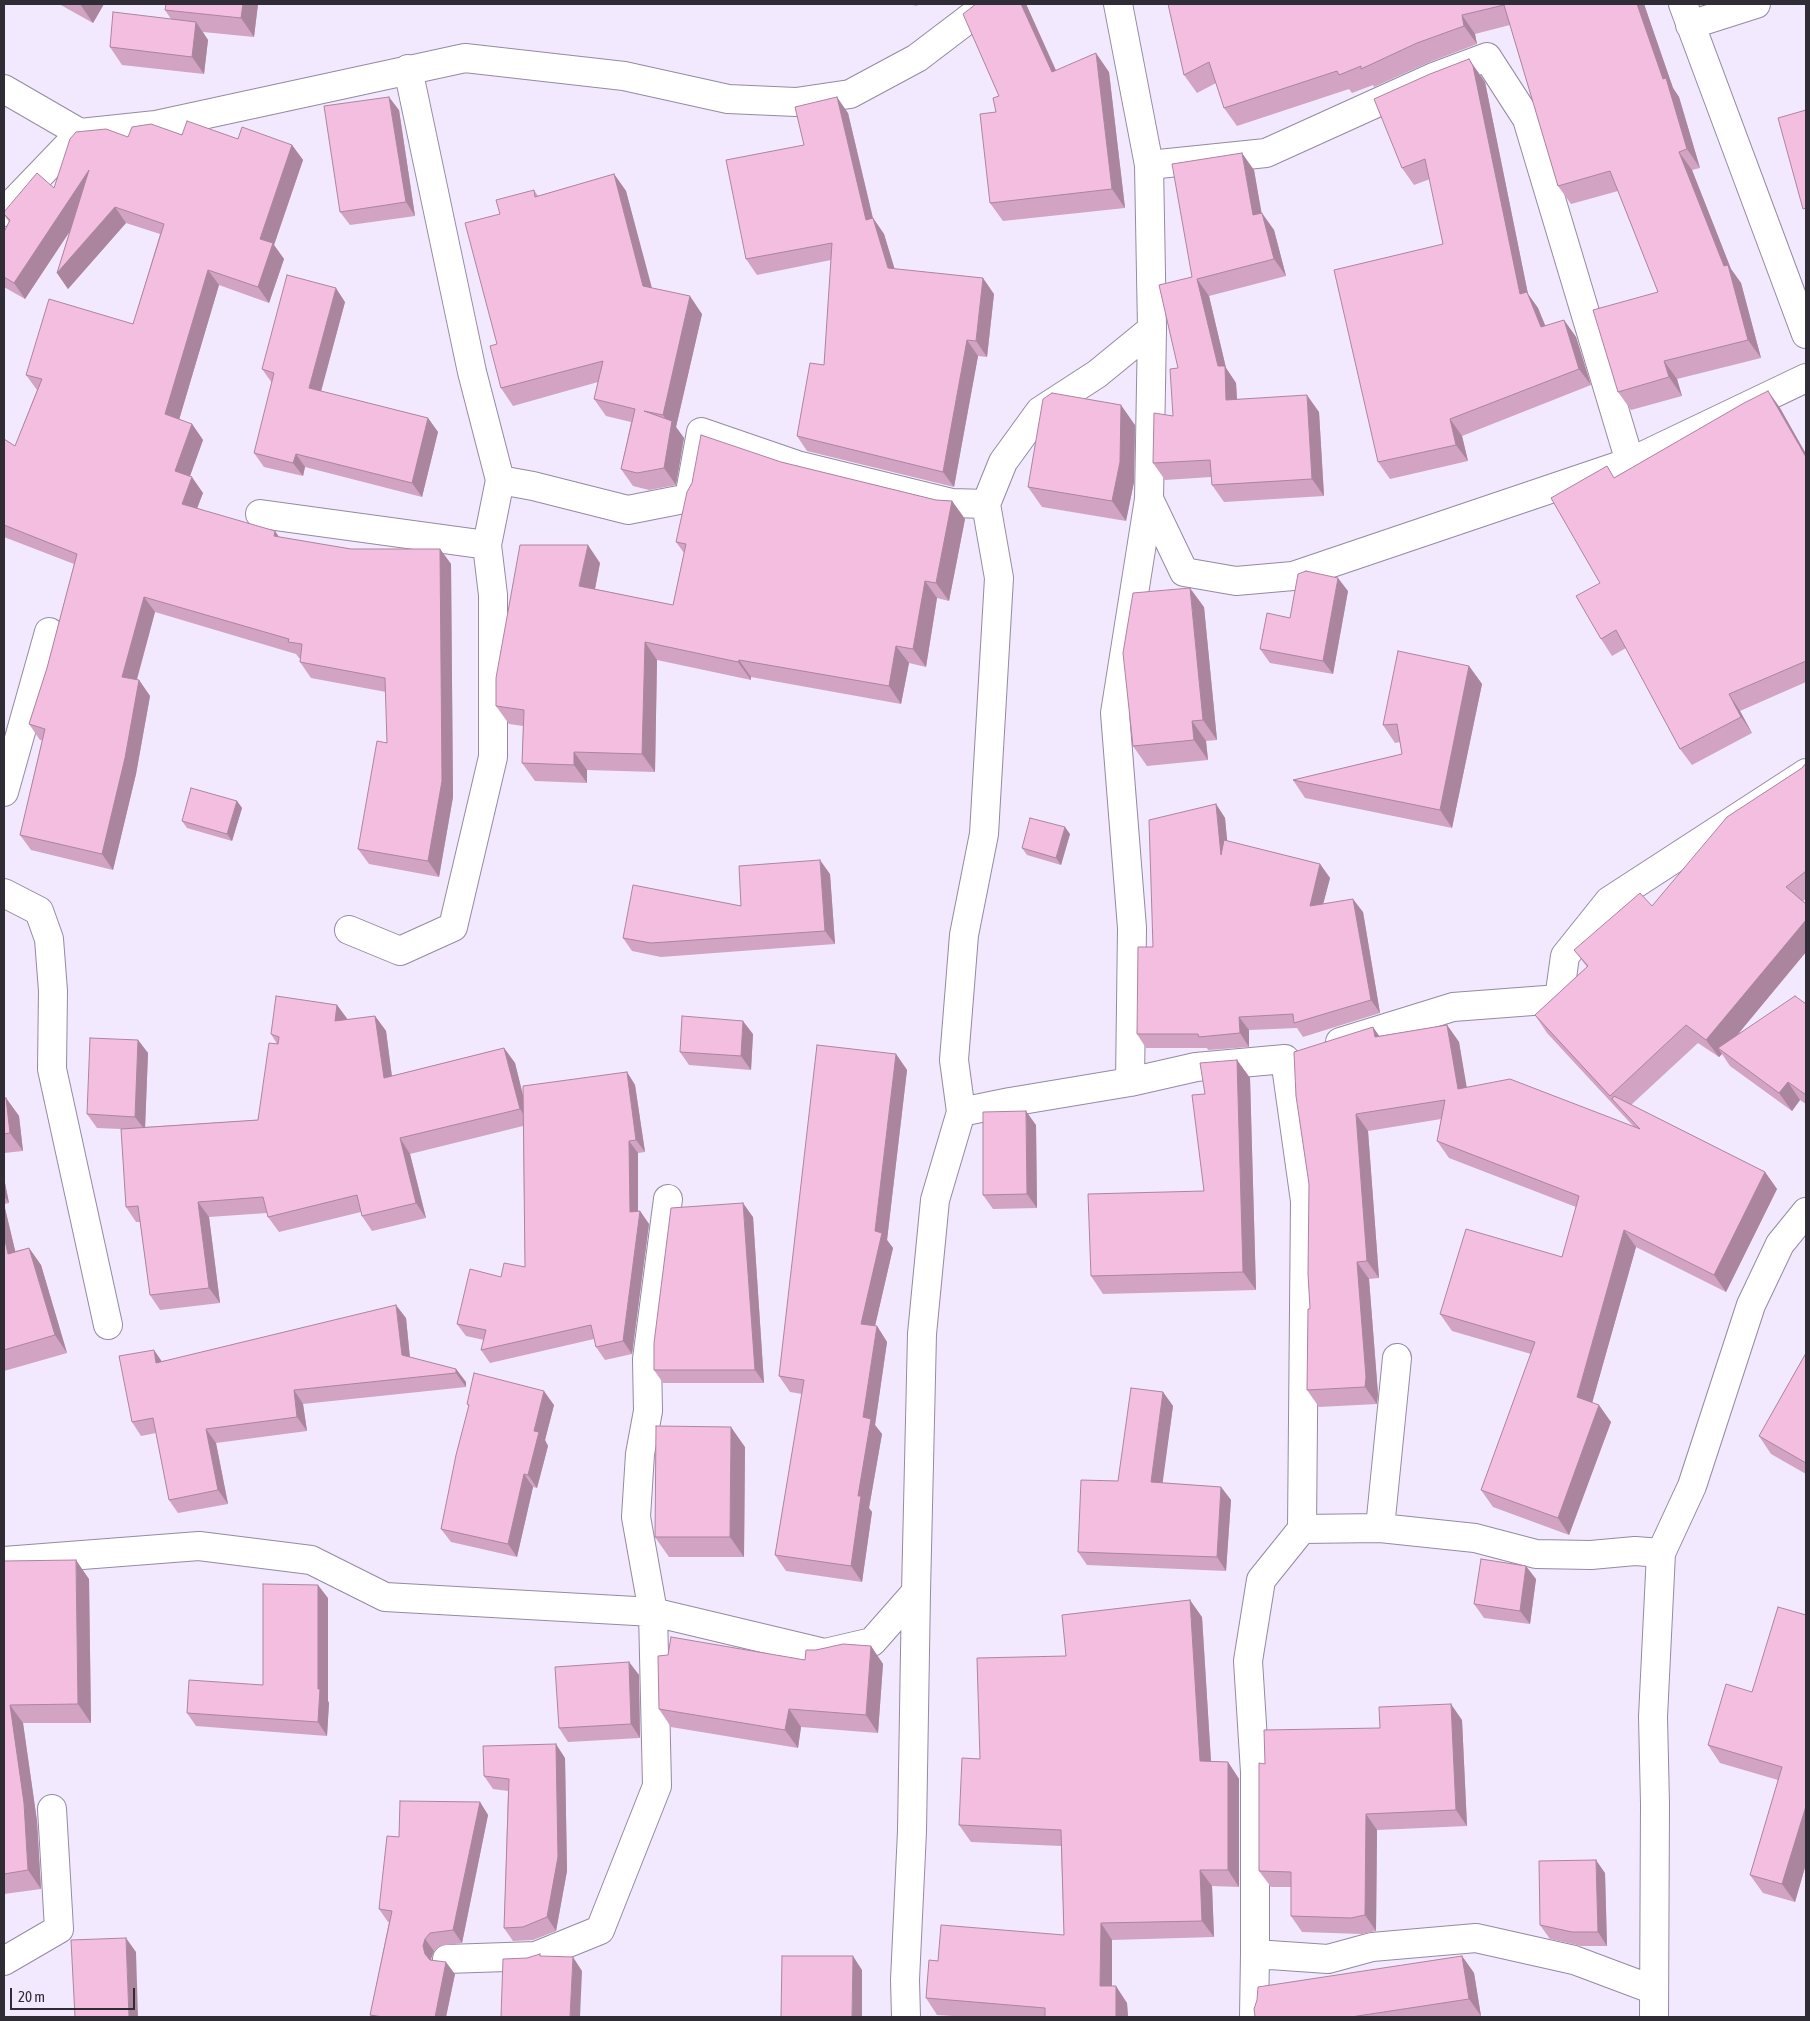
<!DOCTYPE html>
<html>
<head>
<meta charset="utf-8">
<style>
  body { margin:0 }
  #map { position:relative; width:1810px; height:2021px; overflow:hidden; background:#f2e9fe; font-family:"Asap Condensed",sans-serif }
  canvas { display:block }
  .frame { position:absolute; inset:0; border:5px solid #302c35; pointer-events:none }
  .scale { position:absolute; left:10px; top:1988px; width:125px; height:22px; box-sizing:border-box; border:2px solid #302c35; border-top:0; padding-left:6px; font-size:15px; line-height:18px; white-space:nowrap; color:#302c35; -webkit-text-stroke:4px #f2e9fe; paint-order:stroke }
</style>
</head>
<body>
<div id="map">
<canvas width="1810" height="2021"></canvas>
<div class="frame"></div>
<div class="scale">20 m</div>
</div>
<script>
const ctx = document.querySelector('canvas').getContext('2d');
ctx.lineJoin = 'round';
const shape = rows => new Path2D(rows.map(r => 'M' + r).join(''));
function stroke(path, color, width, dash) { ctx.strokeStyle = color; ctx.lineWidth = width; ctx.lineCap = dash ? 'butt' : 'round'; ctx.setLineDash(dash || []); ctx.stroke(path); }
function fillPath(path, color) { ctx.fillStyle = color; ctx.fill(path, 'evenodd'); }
const minor = shape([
  [1118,4,1149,165,1152,329,1149,499,1115,713,1132,928,1130,1082],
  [1683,4,1806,334],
  [1690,25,1756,4],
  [408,69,472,372,500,480,533,486,628,510,689,498,701,432,797,465,952,503,986,504,1003,462,1040,411,1097,374,1152,329],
  [4,89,80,133,156,125,465,58,624,76,728,99,796,102,850,94,917,58,988,4],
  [1149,165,1266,153,1436,76,1487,57,1527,119,1630,462],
  [4,212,80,133],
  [1149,499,1184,572,1236,581,1293,576,1630,462,1806,378],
  [260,514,487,545],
  [4,792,49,632],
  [4,893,39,911,49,939,53,991,52,1069,108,1325],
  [349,930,400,951,453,927,493,757,493,595,487,545,500,480],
  [1340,1042,1453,1007,1559,999,1565,956,1609,901,1806,773],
  [961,1112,1010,1102,1130,1082,1196,1067,1285,1059,1305,1201,1302,1529,1261,1580,1248,1661,1255,1772,1255,1954],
  [1380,1528,1397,1358],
  [1302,1529,1380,1528,1475,1538,1536,1554,1591,1555,1635,1551,1661,1553],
  [4,1561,199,1546,311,1560,385,1597,653,1612,825,1653,872,1642,916,1592,922,1334,935,1200,961,1112,954,1060,964,935,984,834,999,578,986,504],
  [447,1959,536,1956,600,1930,657,1786,653,1612,636,1517,640,1454,648,1411,647,1359,668,1199],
  [4,1961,59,1929,52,1809],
  [906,2017,905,1980,912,1831,916,1592],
  [1254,2017,1255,1954,1328,1959,1372,1947,1476,1938,1574,1960,1654,1990],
  [1654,2017,1655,1804,1653,1717,1661,1553,1692,1486,1751,1305,1780,1244,1806,1212]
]);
stroke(minor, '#948aa2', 30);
stroke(minor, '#fff', 28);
fillPath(shape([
  [59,4,104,4,93,23],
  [258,4,254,37,203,32,208,40,204,74,122,65,110,47,171,19,165,10],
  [908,4,918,4,917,6],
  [976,4,1026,4,1056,70,1109,72,1125,208,1003,221,990,203,996,112,999,96],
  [1168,4,1644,4,1673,88,1679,97,1700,168,1692,170,1731,269,1741,283,1761,358,1677,379,1682,396,1631,410,1618,392,1658,292,1618,191,1571,204,1558,186,1510,25,1475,34,1477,44,1430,62,1374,87,1373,85,1352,93,1349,89,1237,126,1224,108,1216,83,1197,93,1184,75],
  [1485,82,1528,294,1538,308,1545,326,1564,320,1576,337,1591,385,1462,436,1468,461,1390,479,1378,462,1443,244,1430,179,1414,185,1402,168],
  [399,110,415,216,350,225,340,212],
  [848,113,873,218,884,234,894,269,994,294,987,357,978,356,954,487,807,451,797,436,824,365,831,260,757,275,746,259,804,145],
  [182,135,238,139,292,145,303,160,274,245,284,259,269,303,219,285,179,420,192,424,203,440,190,476,203,493,197,508,279,537,351,549,440,549,451,564,453,797,439,877,369,864,358,849,387,743,386,692,311,678,300,662,300,658,299,658,296,654,155,612,137,680,139,680,150,696,136,774,113,870,31,850,20,835,42,740,40,740,29,724,47,668,74,564,4,537,4,439,15,446,37,390,26,375,133,324,160,234,126,223,68,289,57,273,70,230,25,299,4,287,4,232,9,222,4,215,4,212,54,188,128,137],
  [1254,170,1261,213,1274,230,1286,276,1209,296,1226,368,1236,383,1237,399,1319,412,1324,496,1224,502,1212,485,1211,477,1165,480,1153,463,1173,416,1178,368,1192,277],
  [614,174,626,191,651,288,702,314,676,427,684,438,676,485,649,490,633,486,621,469,631,422,606,416,594,399,598,382,513,406,501,388,497,344,500,214,534,190,538,196],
  [345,302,321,392,428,418,438,432,422,497,305,467,303,476,264,467,254,453,272,383,262,369],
  [1768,391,1780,408,1806,454,1806,682,1740,711,1752,733,1692,765,1680,749,1626,648,1612,656,1601,639,1600,583,1615,477],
  [1135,425,1134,482,1126,521,1042,507,1028,487],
  [781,462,936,500,952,501,965,519,949,601,937,598,926,667,909,663,901,704,751,677,751,680,657,660,655,772,587,770,587,783,535,781,522,763,523,726,509,724,496,706,600,563,595,589,673,605,684,553,676,542],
  [1348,591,1333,674,1270,663,1260,649,1290,618],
  [1204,607,1217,740,1206,741,1208,760,1147,766,1133,746],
  [1469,666,1482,684,1452,828,1305,798,1293,780,1402,754,1400,742,1395,743,1383,725],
  [1806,763,1806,899,1803,901,1806,904,1806,952,1739,1033,1806,1004,1806,1104,1800,1100,1792,1111,1730,1066,1722,1054,1719,1057,1698,1043,1631,1105,1765,1172,1777,1189,1726,1292,1636,1247,1592,1403,1611,1422,1569,1535,1493,1507,1481,1490,1531,1354,1452,1331,1440,1314,1562,1257,1576,1207,1449,1158,1437,1141,1441,1119,1368,1131,1379,1278,1369,1279,1378,1394,1377,1404,1319,1407,1307,1390,1310,1309,1309,1184,1379,1036,1447,1025,1459,1042,1466,1087,1634,1127,1547,1033,1535,1015,1587,967,1574,950,1652,906,1802,768],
  [237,801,242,808,232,841,187,828,182,821],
  [1216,804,1225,818,1227,841,1320,864,1330,878,1323,904,1363,912,1380,1013,1303,1037,1297,1028,1249,1030,1249,1047,1208,1050,1207,1048,1146,1048,1137,1034,1153,947],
  [1070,834,1061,865,1027,855,1022,848],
  [830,874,835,944,661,957,632,951,623,938,741,906],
  [337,1005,348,1020,375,1016,386,1031,392,1076,504,1048,515,1063,523,1095,627,1072,635,1085,645,1152,638,1153,638,1211,640,1211,649,1224,632,1354,605,1360,596,1347,594,1339,490,1363,481,1350,484,1340,466,1336,457,1324,501,1277,525,1267,523,1126,410,1154,426,1218,372,1231,362,1216,361,1212,279,1232,268,1217,267,1213,209,1217,220,1303,160,1310,150,1295,140,1222,136,1222,126,1207,121,1129,97,1128,87,1114,138,1040,148,1053,145,1127,258,1120,277,1044,271,1034],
  [753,1034,751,1070,689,1065,680,1052],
  [896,1054,907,1070,887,1240,893,1248,875,1326,877,1326,887,1342,875,1425,882,1434,869,1508,872,1512,862,1582,786,1571,775,1555,802,1394,790,1392,779,1376],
  [1237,1060,1250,1078,1256,1290,1103,1294,1091,1276,1204,1191],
  [6,1098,19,1116,23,1151,4,1153,4,1099],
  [1036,1125,1037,1208,993,1209,983,1195],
  [4,1178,9,1203,4,1204,15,1251,29,1248,41,1265,67,1353,4,1371],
  [753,1217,764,1383,663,1383,654,1370],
  [406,1318,410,1357,456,1369,466,1382,466,1387,303,1404,307,1431,216,1443,228,1504,178,1513,169,1500,156,1433,141,1436,132,1422,162,1361],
  [1806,1353,1806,1474,1771,1454,1759,1436],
  [1163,1392,1173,1406,1162,1483,1221,1487,1231,1500,1226,1571,1087,1565,1078,1552,1118,1481],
  [467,1404,554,1405,545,1440,548,1446,537,1488,533,1487,517,1557,451,1542,441,1529,469,1407],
  [745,1447,744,1557,669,1557,655,1537],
  [4,1561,89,1579,91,1723,23,1723,37,1821,41,1889,4,1894],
  [1536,1579,1530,1624,1484,1618,1474,1604],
  [328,1598,328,1701,329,1703,327,1736,196,1726,187,1713,263,1685],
  [1806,1615,1806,1864,1795,1902,1763,1893,1750,1875,1778,1780,1720,1763,1708,1745,1752,1692],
  [1202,1617,1211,1761,1228,1762,1239,1779,1239,1887,1212,1886,1214,1937,1112,1940,1112,1986,1127,2003,1128,2017,968,2017,937,2015,926,1998,938,1961,1064,1935,1061,1846,971,1842,959,1825,980,1759,1066,1656],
  [871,1646,883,1664,878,1733,801,1727,798,1748,671,1727,659,1709,805,1660,816,1650],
  [629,1662,639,1675,640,1738,568,1742,559,1728],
  [1462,1720,1467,1826,1377,1830,1376,1931,1362,1934,1302,1932,1291,1916,1291,1887,1271,1887,1259,1871,1265,1764],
  [565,1758,567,1871,556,1931,533,1940,513,1941,504,1928,508,1791,493,1789,484,1776],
  [480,1802,488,1815,462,1943,439,1946,434,1951,431,1959,432,1960,455,1974,446,2017,372,2017,370,2015,389,1922,388,1922,379,1909,399,1837],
  [1605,1873,1607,1946,1581,1946,1550,1939,1540,1925],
  [1462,1956,1474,1973,1481,2016,1473,2017,1255,2017]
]), '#d2a3c2');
fillPath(shape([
  [80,4,104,4,93,23],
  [243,4,258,4,254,37,241,18],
  [1021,4,1026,4,1065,91,1052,72],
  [1637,4,1644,4,1673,88,1679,97,1700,168,1687,149],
  [1462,15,1475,34,1477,44,1464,26],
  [196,22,208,40,204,74,192,57],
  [1096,53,1109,72,1125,208,1112,189],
  [1469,59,1485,82,1528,294,1538,308,1553,344,1520,294],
  [389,97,399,110,415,216,406,202],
  [837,97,848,113,877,236,866,220],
  [292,145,303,160,274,245,284,259,269,303,258,287,260,239],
  [1679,152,1692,170,1731,269,1741,283,1761,358,1748,340,1724,266],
  [1242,153,1254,170,1265,232,1253,215],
  [89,170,100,186,25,299,14,283],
  [614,174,626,191,656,303,643,286],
  [115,207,126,223,68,289,57,273],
  [1262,213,1274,230,1286,276,1274,259],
  [873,218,884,234,899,283,888,268],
  [208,270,219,285,176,430,165,414],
  [983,278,994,294,987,357,976,341],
  [1197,279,1209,296,1226,368,1236,383,1238,417,1226,400],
  [336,288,345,302,318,402,309,388],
  [690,296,702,314,676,427,684,438,676,485,664,468,671,427,663,415],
  [1564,320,1576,337,1591,385,1579,369],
  [967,340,978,356,954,487,943,472],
  [1664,361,1677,379,1682,396,1669,377],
  [1768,391,1780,408,1806,454,1806,457],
  [1307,395,1319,412,1324,496,1312,479],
  [1121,405,1135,425,1134,482,1126,521,1112,501],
  [428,418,438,432,422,497,412,483],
  [1450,419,1462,436,1468,461,1456,445],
  [192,424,203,440,186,487,175,471],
  [296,454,305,467,303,476,293,463],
  [192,477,203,493,193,519,182,504],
  [952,501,965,519,949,601,936,583],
  [275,531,286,547,274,536],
  [588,545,600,563,592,604,579,586],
  [440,549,451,564,453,797,439,877,428,861],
  [1338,578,1348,591,1333,674,1323,661],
  [925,581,937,598,926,667,913,649],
  [1190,588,1204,607,1217,740,1203,720],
  [144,597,155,612,133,693,122,677],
  [645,642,657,660,655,772,642,754],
  [896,646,909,663,901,704,889,686],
  [739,660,751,677,751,680,738,662],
  [1469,666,1482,684,1452,828,1440,810],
  [139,680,150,696,136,774,113,870,102,854],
  [1729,694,1740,711,1752,733,1741,717],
  [1192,721,1206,741,1208,760,1194,740],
  [574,752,587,770,587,783,574,765],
  [237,801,242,808,232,841,227,834],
  [1216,804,1225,818,1230,869,1221,855],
  [1065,827,1070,834,1061,865,1056,858],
  [820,860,830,874,835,944,825,931],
  [1320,864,1330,878,1319,920,1310,906],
  [1353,899,1363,912,1380,1013,1371,1000],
  [1806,920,1806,952,1723,1052,1718,1048,1722,1054,1719,1057,1706,1040],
  [337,1005,348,1020,335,1021],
  [375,1016,386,1031,394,1093,384,1078],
  [1239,1017,1249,1030,1249,1047,1240,1033],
  [743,1021,753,1034,751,1070,741,1056],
  [1447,1025,1459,1042,1470,1106,1458,1089],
  [1373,1027,1385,1044,1375,1037],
  [138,1040,148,1053,145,1130,135,1117],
  [504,1048,515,1063,530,1124,520,1109],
  [896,1054,907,1070,887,1240,893,1248,872,1339,861,1324,875,1231],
  [1237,1060,1250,1078,1256,1290,1243,1272],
  [627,1072,635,1085,645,1152,636,1140],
  [1788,1082,1800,1100,1792,1111,1779,1093],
  [6,1098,19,1116,23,1151,10,1133],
  [1026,1111,1036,1125,1037,1208,1027,1194],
  [1356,1114,1368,1131,1379,1278,1367,1261],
  [400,1138,410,1154,426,1218,416,1203],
  [629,1141,638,1153,638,1224,630,1212],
  [1765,1172,1777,1189,1726,1292,1714,1275],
  [4,1178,9,1203,4,1196],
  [198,1202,209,1217,220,1303,209,1288],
  [743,1203,753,1217,764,1383,755,1370],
  [4,1204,20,1271,8,1254,4,1236],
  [640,1211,649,1224,632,1354,623,1341],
  [1624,1230,1636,1247,1589,1414,1577,1397],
  [29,1248,41,1265,67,1353,55,1335],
  [1357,1262,1369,1279,1378,1394,1377,1404,1365,1387],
  [396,1305,406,1318,411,1369,402,1355],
  [877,1326,887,1342,875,1425,882,1434,869,1508,872,1512,862,1582,851,1566,858,1496,863,1417],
  [154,1350,163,1363,156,1363],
  [456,1369,466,1382,466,1387,456,1373],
  [294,1390,303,1404,307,1431,297,1417],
  [544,1391,554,1405,545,1440,548,1446,537,1488,528,1475,534,1431],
  [1163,1392,1173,1406,1161,1495,1151,1482],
  [1599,1405,1611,1422,1569,1535,1558,1518],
  [731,1427,745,1447,744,1557,730,1537],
  [206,1429,216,1443,228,1504,218,1490],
  [524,1474,533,1487,517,1557,508,1544],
  [1221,1487,1231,1500,1226,1571,1217,1557],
  [76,1560,89,1579,91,1723,78,1704],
  [1526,1566,1536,1579,1530,1624,1520,1611],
  [318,1585,328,1598,328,1701,329,1703,327,1736,318,1722],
  [1190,1600,1202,1617,1212,1778,1200,1761],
  [871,1646,883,1664,878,1733,866,1715],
  [629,1662,639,1675,640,1738,631,1724],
  [1451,1704,1462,1720,1467,1826,1456,1810],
  [10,1705,23,1723,37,1821,41,1889,28,1870],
  [789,1709,801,1727,798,1748,785,1730],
  [556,1744,565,1758,567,1871,556,1931,547,1917],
  [1228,1762,1239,1779,1239,1887,1228,1870],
  [480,1802,488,1815,462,1943,453,1930],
  [1806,1806,1806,1864,1795,1902,1782,1884],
  [1366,1814,1377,1830,1376,1931,1365,1915],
  [1596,1860,1605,1873,1607,1946,1598,1932],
  [1200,1870,1212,1886,1214,1937,1202,1921],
  [1101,1923,1112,1940,1112,2003,1100,1986],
  [126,1938,136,1952,138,2017,129,2017],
  [425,1939,434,1951,431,1959,434,1967,425,1954,423,1946],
  [853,1956,862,1970,862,2017,852,2017],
  [1462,1956,1474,1973,1481,2016,1469,1999],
  [573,1957,582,1971,580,2017,570,2017],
  [446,1962,455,1974,446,2017,435,2017],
  [1116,1986,1127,2003,1128,2017,1116,2017]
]), '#ab859e');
const building = shape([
  [166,4,243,4,241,18,165,10,166,4],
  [976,4,1021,4,1052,72,1096,53,1112,189,990,203,980,114,996,112,993,98,999,96,963,14,976,4],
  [1168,4,1637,4,1663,79,1666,78,1687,149,1679,152,1724,266,1728,265,1748,340,1664,361,1669,377,1618,392,1593,310,1658,292,1610,171,1558,186,1504,5,1462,15,1464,26,1417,43,1361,69,1361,66,1339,75,1337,71,1224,108,1209,62,1184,75,1168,4],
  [113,12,196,22,192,57,110,47,113,12],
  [1469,59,1473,66,1520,294,1527,292,1541,327,1564,320,1579,369,1450,419,1456,445,1378,462,1334,270,1443,244,1425,159,1402,168,1374,99,1430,74,1469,59],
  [389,97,406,202,340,212,324,106,389,97],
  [837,97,866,220,873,218,888,268,983,278,976,341,967,340,943,472,797,436,810,363,824,365,832,243,746,259,726,160,804,145,795,107,837,97],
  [1806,110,1806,208,1803,209,1778,118,1806,110],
  [187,121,238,139,242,127,292,145,260,239,273,243,258,287,208,270,165,414,192,424,175,471,192,477,182,504,275,531,274,536,351,549,440,549,442,781,428,861,358,849,377,741,387,743,385,678,300,662,302,644,288,642,289,639,144,597,122,677,139,680,125,758,102,854,20,835,45,729,29,724,47,668,77,554,4,525,4,439,15,446,42,379,26,375,49,299,133,324,164,224,115,207,57,273,89,170,14,283,4,277,4,232,10,220,4,214,4,212,37,173,54,188,70,139,76,132,106,129,128,137,132,127,151,124,182,135,187,121],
  [1242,153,1253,215,1262,213,1274,259,1197,279,1218,366,1225,366,1226,400,1307,395,1312,479,1212,485,1210,460,1153,463,1154,413,1173,416,1170,369,1178,368,1159,285,1192,277,1172,164,1242,153],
  [614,174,643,286,690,296,663,415,644,411,672,421,664,468,637,473,621,469,635,409,594,399,603,361,501,388,490,346,497,344,465,223,500,214,496,200,534,190,535,197,614,174],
  [287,275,336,288,309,388,428,418,412,483,296,454,293,463,254,453,274,373,262,369,287,275],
  [1768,391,1806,457,1806,661,1729,694,1741,717,1680,749,1616,630,1601,639,1576,596,1600,583,1551,498,1607,466,1614,478,1744,403,1768,391],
  [1052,393,1121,405,1120,462,1112,501,1028,487,1043,399,1052,393],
  [701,435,781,462,936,500,952,501,936,583,925,581,913,649,896,646,889,686,739,660,738,662,645,642,642,754,574,752,574,765,522,763,524,710,496,706,496,678,520,545,588,545,579,586,673,605,686,544,676,542,687,492,692,483,701,435],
  [1306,571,1338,578,1323,661,1260,649,1267,613,1290,618,1298,574,1306,571],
  [1190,588,1203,720,1192,721,1194,740,1133,746,1123,653,1133,593,1190,588],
  [1398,651,1469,666,1440,810,1293,780,1402,754,1397,724,1383,725,1398,651],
  [1806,763,1806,871,1786,887,1806,904,1806,920,1706,1040,1686,1025,1610,1096,1535,1015,1588,966,1574,950,1640,893,1652,906,1727,817,1802,768,1806,763],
  [191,788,237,801,227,834,182,821,191,788],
  [1216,804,1221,855,1224,840,1320,864,1310,906,1353,899,1371,1000,1294,1023,1293,1014,1239,1017,1240,1033,1199,1037,1198,1034,1137,1034,1138,947,1153,947,1149,820,1216,804],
  [1030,818,1065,827,1056,858,1022,848,1030,818],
  [820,860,825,931,651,943,623,938,633,885,741,906,739,866,820,860],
  [276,996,337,1005,335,1021,375,1016,384,1078,504,1048,520,1109,400,1138,416,1203,362,1216,357,1195,268,1217,263,1197,198,1202,209,1288,150,1295,138,1206,126,1207,121,1129,258,1120,269,1043,278,1044,279,1037,271,1034,276,996],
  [1795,996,1806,1004,1806,1095,1788,1082,1779,1093,1718,1048,1795,996],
  [682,1016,743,1021,741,1056,680,1052,682,1016],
  [1447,1025,1458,1089,1510,1079,1640,1129,1612,1099,1614,1096,1765,1172,1714,1275,1624,1230,1577,1397,1599,1405,1558,1518,1481,1490,1535,1342,1440,1314,1466,1229,1562,1257,1579,1196,1437,1141,1445,1100,1356,1114,1367,1261,1357,1262,1366,1377,1365,1387,1307,1390,1308,1309,1310,1309,1308,1273,1309,1184,1296,1096,1294,1052,1373,1027,1375,1037,1447,1025],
  [90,1038,138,1040,135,1117,87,1114,90,1038],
  [817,1045,896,1054,875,1231,882,1233,861,1324,877,1326,863,1417,871,1419,858,1496,861,1496,851,1566,775,1555,804,1380,779,1376,817,1045],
  [1237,1060,1243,1272,1091,1276,1088,1194,1204,1191,1192,1095,1205,1094,1200,1063,1237,1060],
  [627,1072,636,1140,629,1141,630,1212,640,1211,623,1341,596,1347,591,1325,481,1350,486,1330,457,1324,470,1269,501,1277,504,1263,525,1267,523,1086,627,1072],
  [6,1098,10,1133,4,1134,4,1099,6,1098],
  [1026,1111,1027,1194,983,1195,983,1112,1026,1111],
  [743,1203,755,1370,654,1370,654,1343,671,1208,743,1203],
  [4,1236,8,1254,29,1248,55,1335,4,1350,4,1236],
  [396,1305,402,1355,456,1369,456,1373,294,1390,297,1417,206,1429,218,1490,169,1500,153,1418,132,1422,119,1356,154,1350,156,1363,396,1305],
  [1806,1353,1806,1463,1759,1436,1806,1353],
  [474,1373,544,1391,534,1431,539,1432,528,1475,524,1474,508,1544,441,1529,456,1455,469,1405,467,1404,474,1373],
  [1131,1388,1163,1392,1151,1482,1221,1487,1217,1557,1078,1552,1081,1480,1118,1481,1131,1388],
  [656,1426,731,1427,730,1537,655,1537,656,1426],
  [1481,1559,1526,1566,1520,1611,1474,1604,1481,1559],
  [76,1560,78,1704,10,1705,24,1803,28,1870,4,1874,4,1561,76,1560],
  [263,1584,318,1585,318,1689,320,1689,318,1722,187,1713,189,1680,263,1685,263,1584],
  [1190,1600,1200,1761,1228,1762,1228,1870,1200,1870,1202,1921,1101,1923,1100,1986,1116,1986,1116,2017,1045,2017,1045,2008,926,1998,929,1960,938,1961,941,1925,1064,1935,1061,1830,959,1825,962,1758,980,1759,977,1658,1066,1656,1062,1615,1190,1600],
  [1778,1607,1806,1615,1806,1806,1782,1884,1750,1875,1782,1767,1708,1745,1726,1684,1752,1692,1778,1607],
  [671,1637,805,1660,806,1650,816,1650,843,1644,871,1646,866,1715,789,1709,785,1730,659,1709,658,1656,668,1655,671,1637],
  [629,1662,631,1724,559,1728,555,1667,629,1662],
  [1451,1704,1456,1810,1366,1814,1365,1915,1351,1918,1291,1916,1291,1872,1259,1871,1259,1763,1265,1764,1264,1730,1380,1728,1379,1707,1451,1704],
  [556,1744,558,1857,547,1917,523,1927,504,1928,509,1779,484,1776,483,1746,556,1744],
  [400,1801,480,1802,453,1930,430,1933,425,1939,423,1946,425,1954,430,1960,446,1962,435,2017,383,2017,370,2015,392,1911,379,1909,387,1836,399,1837,400,1801],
  [1596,1860,1598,1932,1572,1932,1540,1925,1539,1861,1596,1860],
  [126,1938,129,2017,75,2017,71,1940,126,1938],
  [540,1954,540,1956,573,1957,570,2017,501,2017,503,1959,527,1958,540,1954],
  [782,1956,853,1956,852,2017,781,2017,782,1956],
  [1462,1956,1469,1999,1351,2017,1255,2017,1254,2009,1257,2000,1258,1987,1462,1956]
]);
fillPath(building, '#f4bee1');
stroke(building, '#ab859e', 1);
</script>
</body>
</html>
